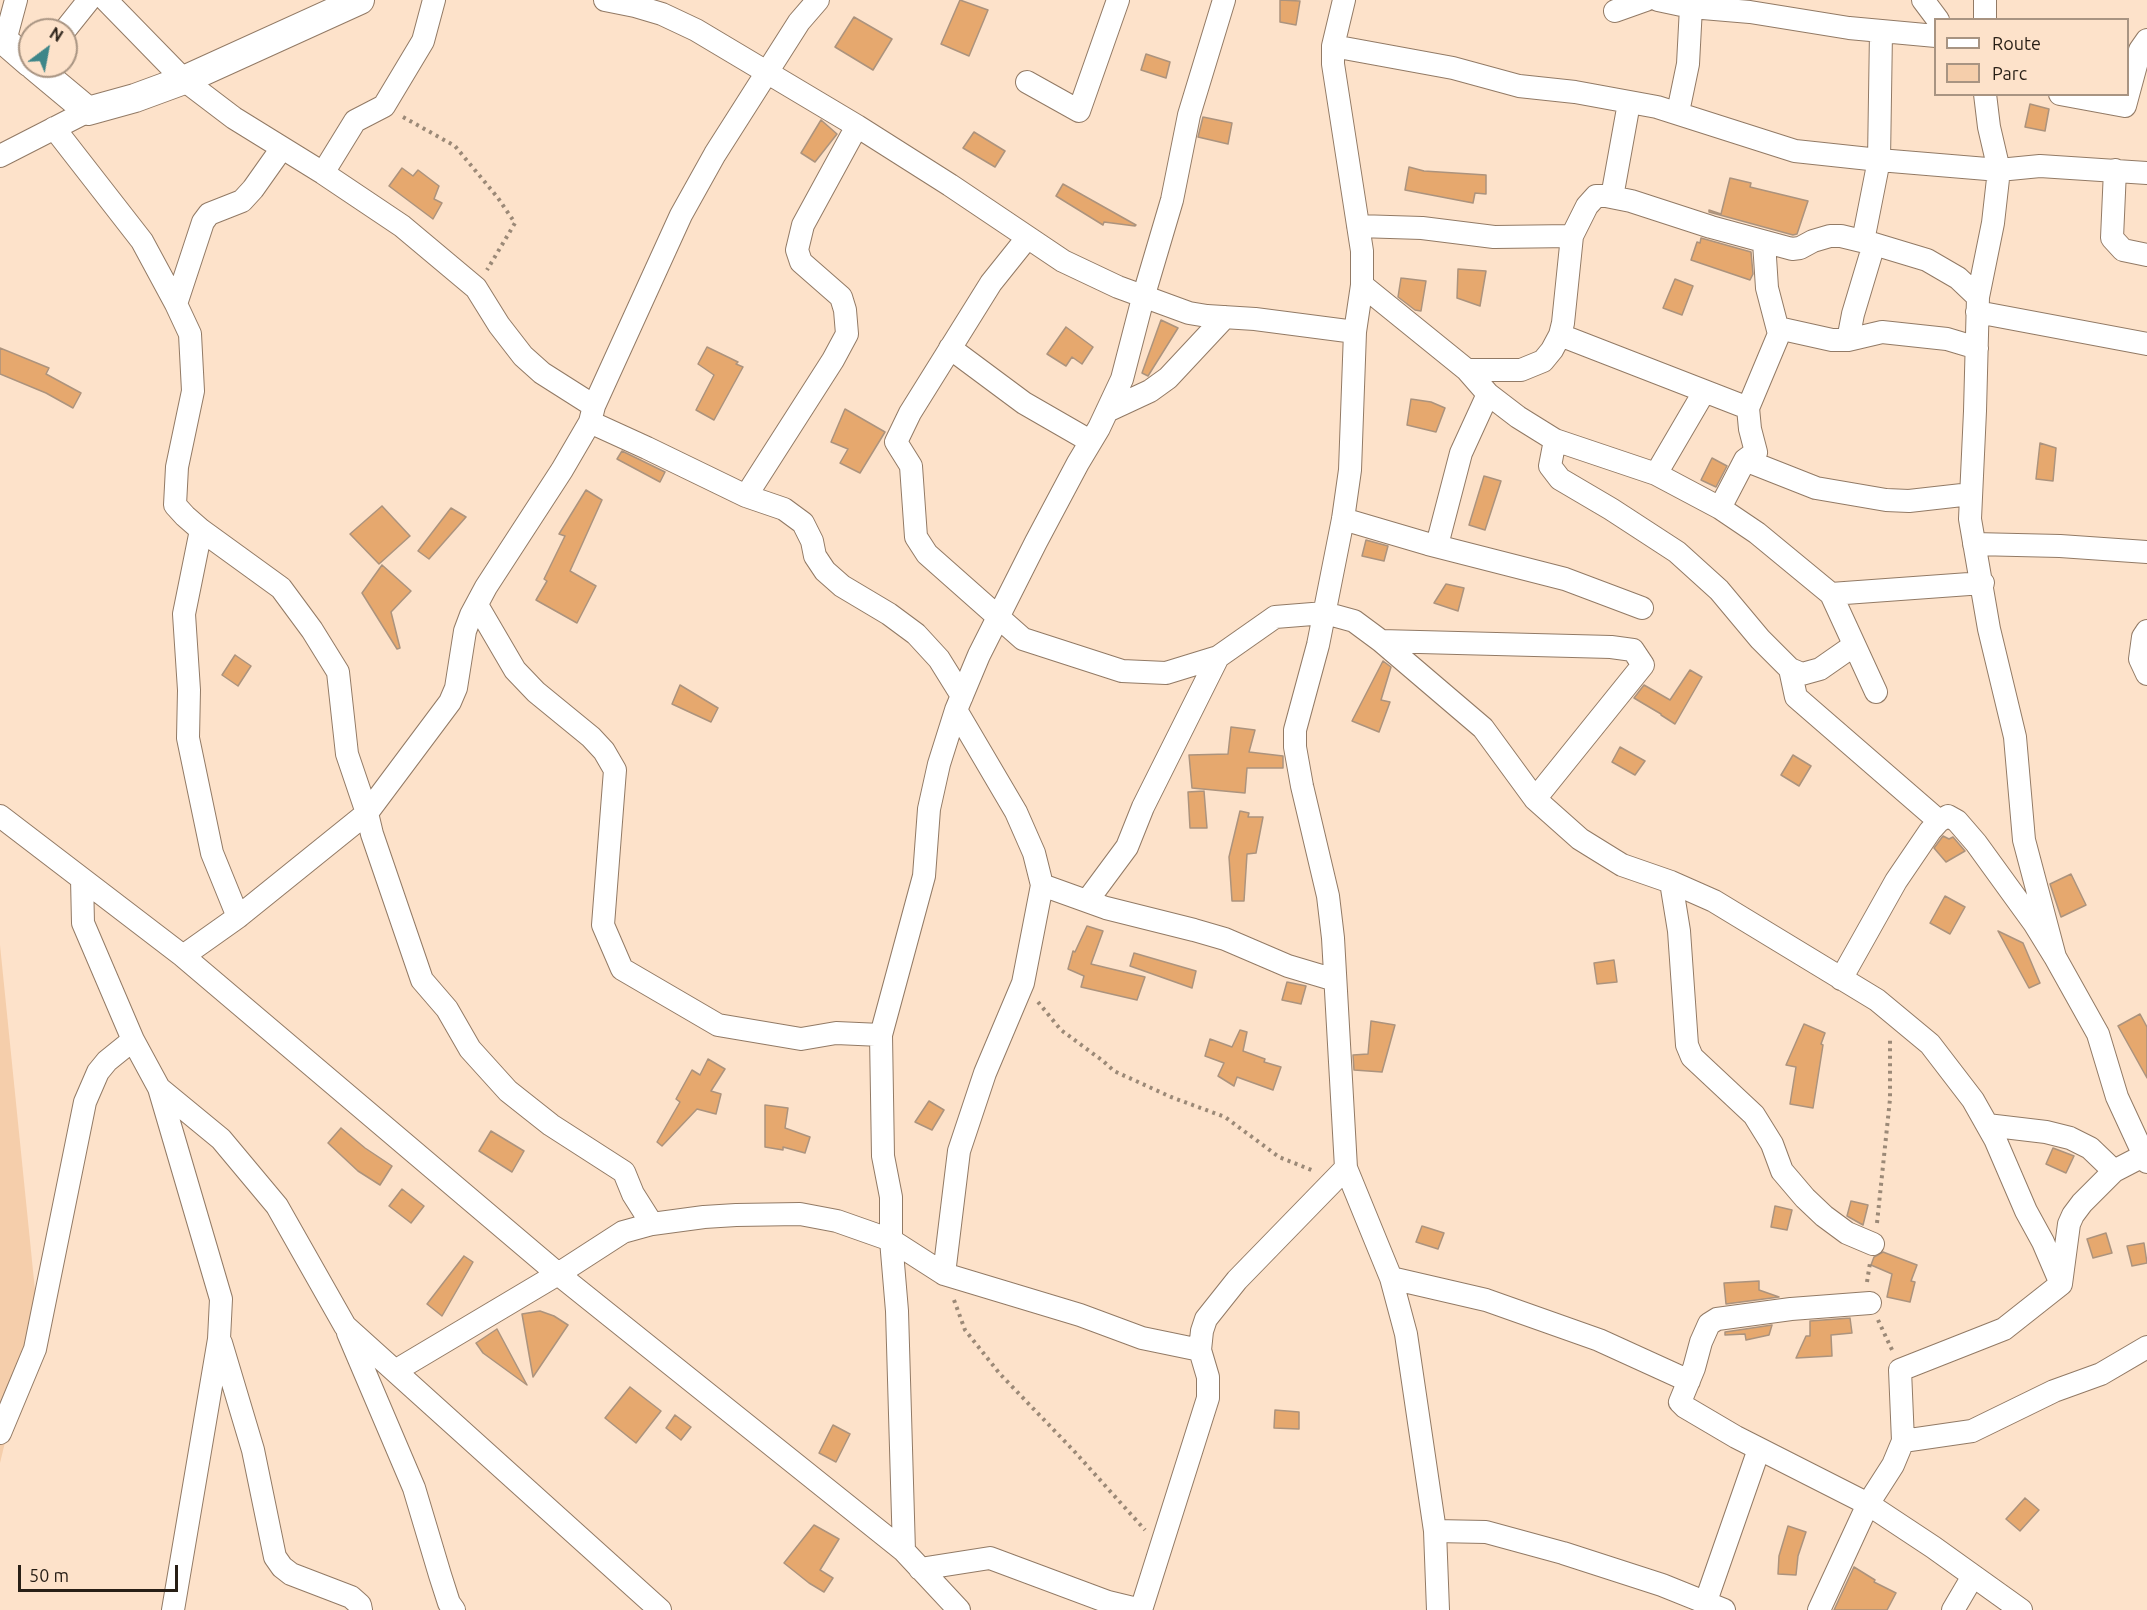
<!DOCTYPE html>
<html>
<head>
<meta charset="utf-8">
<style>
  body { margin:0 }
  #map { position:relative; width:2147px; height:1610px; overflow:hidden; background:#fde2ca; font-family:Ubuntu,sans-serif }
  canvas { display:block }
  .legend { position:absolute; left:1934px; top:18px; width:195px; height:78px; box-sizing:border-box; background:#fde2ca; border:2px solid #a89482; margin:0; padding:8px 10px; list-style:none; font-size:18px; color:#281f16 }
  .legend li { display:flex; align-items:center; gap:12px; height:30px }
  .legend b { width:30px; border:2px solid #a89482 }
  .north { position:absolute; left:18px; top:18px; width:60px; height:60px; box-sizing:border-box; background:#fde2ca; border:2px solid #a89482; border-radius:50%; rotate:32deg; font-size:16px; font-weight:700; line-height:24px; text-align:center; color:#281f16 }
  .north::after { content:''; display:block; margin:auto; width:21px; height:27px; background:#3e8689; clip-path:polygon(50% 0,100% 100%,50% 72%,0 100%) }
  .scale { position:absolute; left:18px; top:1565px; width:160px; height:27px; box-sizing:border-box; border:3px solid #281f16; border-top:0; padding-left:8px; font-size:18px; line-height:21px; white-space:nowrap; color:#281f16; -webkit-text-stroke:4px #fde2ca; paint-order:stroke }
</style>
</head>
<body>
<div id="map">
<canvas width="2147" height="1610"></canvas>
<ul class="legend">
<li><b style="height:8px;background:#fff"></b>Route</li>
<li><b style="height:16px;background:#f5ceab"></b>Parc</li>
</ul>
<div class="north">N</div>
<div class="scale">50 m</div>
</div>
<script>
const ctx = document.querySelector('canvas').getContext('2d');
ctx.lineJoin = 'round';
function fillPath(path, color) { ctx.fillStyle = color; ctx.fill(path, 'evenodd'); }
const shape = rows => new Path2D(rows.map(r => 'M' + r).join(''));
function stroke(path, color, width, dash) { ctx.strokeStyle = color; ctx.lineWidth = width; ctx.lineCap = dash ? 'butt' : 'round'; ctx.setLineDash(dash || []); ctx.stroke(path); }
fillPath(shape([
  [0,945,37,1310,0,1463]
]), '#f5ceab');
const building = shape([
  [960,0,988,10,969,56,941,44,960,0],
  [1280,0,1300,1,1296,25,1280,22,1280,0],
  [854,17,892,39,873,70,835,47,854,17],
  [1146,54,1170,62,1166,78,1141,70,1146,54],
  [2030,104,2049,109,2045,131,2025,127,2030,104],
  [1203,117,1232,123,1228,144,1198,137,1203,117],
  [821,120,837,134,815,162,801,153,821,120],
  [974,132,1005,151,995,167,963,148,974,132],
  [1409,167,1424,171,1486,175,1486,194,1475,193,1473,203,1405,190,1409,167],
  [402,168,413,176,418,170,439,186,434,199,442,203,433,219,389,186,402,168],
  [1730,178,1751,183,1750,187,1808,201,1797,234,1793,235,1709,212,1709,210,1721,214,1730,178],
  [1063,184,1136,225,1135,226,1104,222,1103,225,1056,196,1063,184],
  [1701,238,1751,252,1753,274,1750,280,1691,260,1697,242,1700,243,1701,238],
  [1458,269,1486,271,1480,306,1457,298,1458,269],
  [1401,278,1426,281,1421,311,1415,310,1398,297,1401,278],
  [1675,279,1693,286,1682,315,1663,308,1675,279],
  [1161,320,1178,328,1148,376,1142,373,1161,320],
  [1066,327,1093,347,1082,364,1072,357,1066,366,1047,354,1066,327],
  [707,347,738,362,736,364,743,367,714,420,696,410,714,375,698,364,707,347],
  [0,348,49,368,46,374,81,393,73,408,46,393,0,374,0,348],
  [1411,399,1431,402,1445,408,1436,432,1407,425,1411,399],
  [845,409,885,432,860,473,840,463,848,449,831,442,845,409],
  [2040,443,2056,448,2053,481,2036,479,2040,443],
  [622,451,665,472,660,482,617,459,622,451],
  [1712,458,1727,466,1716,487,1701,480,1712,458],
  [1484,476,1501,481,1485,530,1469,525,1484,476],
  [586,490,602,500,570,571,596,586,577,623,536,600,547,581,544,579,565,536,559,534,586,490],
  [382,506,410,536,379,564,350,534,382,506],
  [451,508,466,517,429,559,418,551,451,508],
  [1366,540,1388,546,1384,561,1362,556,1366,540],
  [382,565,411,591,391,612,400,648,397,649,362,593,382,565],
  [1446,584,1464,588,1458,611,1434,603,1446,584],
  [235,655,251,666,238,686,222,675,235,655],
  [1383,661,1391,667,1381,700,1390,702,1379,732,1352,721,1383,661],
  [1690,670,1702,677,1675,724,1661,715,1661,714,1634,698,1644,685,1670,700,1690,670],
  [680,685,718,708,711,722,672,704,680,685],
  [1231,727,1255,730,1249,752,1283,756,1283,768,1247,768,1245,793,1192,788,1189,755,1228,754,1231,727],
  [1620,747,1645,761,1635,775,1612,762,1620,747],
  [1793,755,1811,766,1799,786,1781,775,1793,755],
  [1204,791,1207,828,1190,828,1188,792,1204,791],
  [1240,811,1249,813,1248,817,1263,817,1256,853,1247,854,1244,901,1232,901,1229,857,1240,811],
  [1943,836,1949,839,1953,837,1965,851,1946,862,1934,848,1943,836],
  [2071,874,2086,905,2061,917,2050,884,2071,874],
  [1945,896,1965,907,1950,934,1930,923,1945,896],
  [1087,926,1103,931,1091,964,1145,977,1137,1000,1081,987,1084,976,1068,969,1073,951,1075,952,1087,926],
  [1998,931,2023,943,2040,983,2029,988,1998,931],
  [1134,953,1196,971,1192,988,1130,966,1134,953],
  [1614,960,1617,982,1597,984,1594,963,1614,960],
  [1287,982,1306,986,1301,1004,1282,1000,1287,982],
  [2140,1014,2147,1027,2147,1078,2118,1026,2140,1014],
  [1371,1021,1395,1025,1382,1072,1354,1070,1353,1055,1368,1054,1371,1021],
  [1804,1024,1825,1033,1821,1044,1823,1045,1813,1108,1790,1104,1796,1067,1786,1065,1804,1024],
  [1240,1030,1247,1032,1243,1051,1265,1059,1264,1062,1281,1067,1273,1090,1237,1077,1234,1086,1218,1076,1224,1063,1205,1056,1210,1039,1232,1047,1240,1030],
  [708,1059,725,1069,711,1091,721,1094,716,1114,697,1109,662,1146,657,1142,680,1102,676,1099,692,1070,700,1075,708,1059],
  [929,1101,944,1110,932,1130,915,1122,929,1101],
  [765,1105,788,1108,785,1128,810,1137,805,1153,783,1147,783,1150,765,1147,765,1105],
  [341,1128,365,1148,392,1166,380,1185,358,1171,328,1143,341,1128],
  [491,1131,524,1151,512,1172,479,1151,491,1131],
  [2053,1148,2074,1156,2066,1173,2046,1164,2053,1148],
  [402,1189,424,1206,411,1223,389,1206,402,1189],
  [1851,1201,1868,1205,1863,1225,1847,1216,1851,1201],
  [1775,1206,1792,1210,1787,1230,1771,1227,1775,1206],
  [1422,1226,1444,1233,1438,1249,1416,1242,1422,1226],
  [2106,1233,2112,1253,2093,1258,2087,1239,2106,1233],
  [2144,1243,2147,1263,2132,1266,2127,1246,2144,1243],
  [1883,1252,1917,1265,1911,1281,1915,1282,1910,1302,1887,1297,1892,1274,1871,1265,1874,1257,1883,1252],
  [464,1256,473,1262,442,1316,427,1304,464,1256],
  [1759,1281,1759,1290,1779,1297,1726,1304,1724,1283,1759,1281],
  [540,1311,554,1316,568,1325,533,1377,522,1314,540,1311],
  [1850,1318,1852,1333,1831,1335,1832,1356,1796,1358,1806,1336,1810,1336,1810,1321,1850,1318],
  [1772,1325,1769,1335,1746,1340,1745,1334,1725,1335,1725,1332,1772,1325],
  [497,1329,527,1385,483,1353,476,1343,497,1329],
  [630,1387,661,1411,636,1443,605,1418,630,1387],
  [1275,1410,1299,1412,1299,1429,1274,1428,1275,1410],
  [675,1415,691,1427,681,1440,666,1428,675,1415],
  [833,1425,850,1434,836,1462,819,1453,833,1425],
  [2025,1498,2039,1510,2020,1531,2006,1519,2025,1498],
  [814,1525,839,1539,820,1570,833,1578,824,1592,809,1583,784,1563,814,1525],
  [1788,1526,1806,1532,1798,1556,1796,1575,1778,1574,1779,1556,1788,1526],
  [1854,1567,1875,1580,1874,1582,1896,1593,1887,1610,1834,1610,1854,1567]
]);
fillPath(building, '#e6a86e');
stroke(building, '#ac937d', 1.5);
const minor = shape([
  [106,0,184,80,234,118,323,173,402,226,476,288,499,325,523,356,542,373,594,406],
  [605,0,635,6,662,14,696,30,857,126,950,185,1063,261,1118,287,1189,313,1207,316,1255,319,1355,332],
  [1344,0,1333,46,1333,64,1362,251,1362,285,1467,370,1488,394,1518,417,1555,440,1656,474,1720,508,1757,533,1831,594,1876,692],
  [1658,0,1691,7,1750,12,1849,28,1936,36],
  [1923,0,1938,20],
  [1615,11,1646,0],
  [1985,20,1985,0],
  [65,30,89,0],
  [5,41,16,0],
  [1333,46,1453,68,1519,86,1575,92,1657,107,1795,151,1879,160,1999,170,2040,166,2147,173],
  [1027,82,1079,111,1118,0],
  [1985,94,1989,127,1999,170,1993,223,1978,297,1975,411,1970,519,1989,629,2015,737,2024,840,2055,957],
  [2060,94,2125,106,2140,50,2147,40],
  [1678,112,1688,64,1691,7],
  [54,128,142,241,176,304,190,334,193,391,177,467,175,505,185,516,201,530,281,588,312,630,338,672,347,754,367,813,238,917,183,956],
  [0,156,88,111],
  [2115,170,2112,238,2123,250,2147,255],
  [323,173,355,121,384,106,423,41,434,0],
  [1612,197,1629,103],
  [1358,226,1422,228,1494,237,1572,236],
  [1027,238,991,283,910,413,896,442,911,466,916,537,927,554,1023,639,1122,671,1166,673,1218,657,1275,617,1325,613,1354,621,1381,641,1483,728,1535,799,1580,839,1622,865,1671,882,1714,901,1877,1000,1930,1044,1973,1100,1995,1139,2026,1211,2043,1242,2061,1284],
  [1863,241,1879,160,1881,32],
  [1362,285,1355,332,1350,470,1343,519,1318,645,1295,730,1295,747,1302,786,1328,896,1333,938,1346,1168,1391,1278,1406,1334,1435,1531,1438,1610],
  [176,304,203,222,209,214,242,201,253,189,282,148],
  [1977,312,2147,344],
  [1778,328,1832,340,1848,340,1882,332,1947,339,1977,348],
  [1560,335,1748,408],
  [1848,340,1853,314,1874,244],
  [950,348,1024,403,1090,441],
  [1467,370,1521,370,1543,361,1552,350,1560,335,1563,323,1572,236,1587,206,1596,196,1606,196,1631,201,1711,227,1792,249,1800,248,1813,241,1830,236,1841,236,1874,244,1927,260,1958,278,1978,297],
  [1107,411,1150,391,1168,378,1225,317],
  [590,422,647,448,746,496,784,509,803,523,812,541,815,556,825,571,842,586,889,614,916,634,939,659,962,696],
  [1555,440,1550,466,1560,479,1611,509,1677,552,1719,590,1760,639,1790,669,1802,674,1820,669,1853,646],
  [1745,460,1816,488,1886,500,1909,501,1971,494],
  [1656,474,1704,392],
  [746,496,833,360,847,334,845,310,841,297,801,262,797,250,803,225,857,126],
  [1720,508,1745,460,1756,452,1750,429,1748,408,1779,334,1767,288,1764,242],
  [1343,519,1428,544,1565,579,1642,608],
  [201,530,184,614,189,690,188,738,212,853,238,917],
  [1974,544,2060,546,2147,552],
  [1437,545,1461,453,1488,394],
  [1831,594,1983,583],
  [477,605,515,670,536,692,591,737,604,751,615,770,603,925,622,969,718,1025,801,1039,836,1033,881,1035],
  [2147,631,2143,637,2140,659,2147,674],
  [1381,641,1611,647,1633,650,1643,665,1535,799],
  [1790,669,1796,697,1939,821],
  [0,816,183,956,558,1274,904,1551,959,1610],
  [82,879,83,923,133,1040,159,1088,221,1139,277,1206,345,1326,660,1610],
  [1671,882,1679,931,1687,1045,1692,1057,1754,1115,1772,1144,1782,1171,1805,1198,1824,1216,1847,1233,1873,1244],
  [1042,885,1106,908,1194,930,1225,939,1288,966,1335,980],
  [1087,901,1127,847,1143,807,1218,657],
  [1841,979,1896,881,1930,831,1939,821,1948,816,1957,821,1976,843,2034,923,2055,957,2098,1034,2117,1097,2147,1162],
  [159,1088,221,1299,219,1339,173,1610],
  [1987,1125,2046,1132,2070,1138,2090,1148,2114,1171],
  [652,1224,633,1194,624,1172,551,1125,508,1091,470,1049,447,1009,422,980,372,834,367,813,450,702,456,688,465,631,471,615,486,587,562,470,590,422,594,406,681,215,715,154,799,22,818,0],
  [944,1274,959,1151,985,1073,1023,983,1042,885,1034,853,1016,812,956,710],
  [1391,1278,1486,1300,1599,1340,1689,1381],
  [1870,1303,1791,1309,1717,1319,1709,1324,1701,1342,1694,1368,1680,1402,1685,1407,1736,1437,1868,1504,1933,1547,2021,1610],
  [348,1333,414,1488,440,1575,449,1603,454,1610],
  [221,1343,253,1450,275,1557,282,1567,291,1574,351,1597,360,1605,361,1610],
  [395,1371,558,1274,623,1232,652,1224,704,1217,736,1215,800,1214,837,1221,891,1240,944,1274,1080,1315,1142,1338,1200,1350],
  [0,1433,35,1349,85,1102,98,1072,107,1061,133,1040],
  [1903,1441,1972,1431,2054,1391,2101,1374,2147,1347],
  [1435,1531,1486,1532,1563,1553,1662,1585,1724,1610],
  [904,1551,897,1311,891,1240,891,1197,883,1156,881,1035,924,876,929,809,939,764,956,710,979,655,1036,542,1078,463,1099,428,1122,379,1143,298,1172,200,1189,115,1224,0],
  [920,1569,990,1558,1108,1602,1141,1610],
  [1706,1601,1759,1449],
  [1141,1610,1208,1398,1208,1377,1200,1350,1202,1331,1206,1319,1237,1280,1346,1168],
  [1819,1610,1868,1504,1893,1465,1903,1441,1900,1370,2004,1329,2061,1284,2069,1224,2073,1215,2082,1203,2114,1171,2147,1154],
  [1953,1610,1973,1576]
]);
const tertiary = shape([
  [0,37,30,63],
  [34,66,88,111,135,98,184,80,360,0]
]);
stroke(minor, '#927a65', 24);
stroke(tertiary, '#927a65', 30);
stroke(shape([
  [403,117,455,146,498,198,515,223,487,270],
  [1038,1002,1061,1030,1103,1061,1114,1071,1171,1097,1225,1117,1279,1157,1314,1171],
  [1877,1223,1890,1099,1890,1039],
  [1867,1282,1870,1263],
  [954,1300,965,1330,1000,1374,1074,1451,1145,1530],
  [1878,1320,1893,1352]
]), '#9b8977', 4, [3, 4.5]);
stroke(minor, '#fff', 22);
stroke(tertiary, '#fff', 28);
</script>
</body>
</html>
